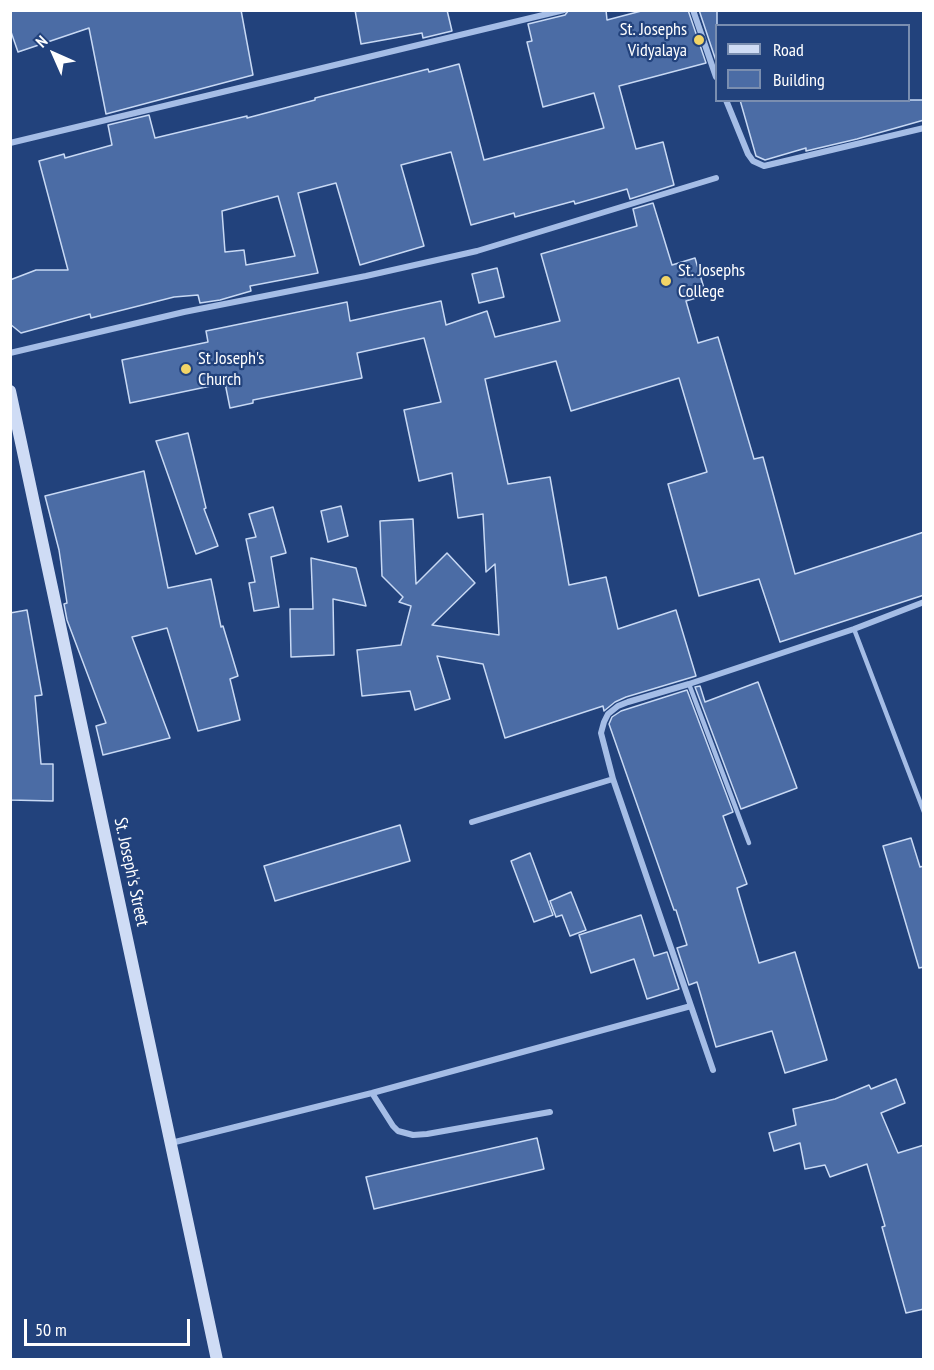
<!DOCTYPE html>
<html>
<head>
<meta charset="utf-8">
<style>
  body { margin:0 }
  #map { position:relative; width:934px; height:1370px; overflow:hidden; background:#22427c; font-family:"PT Sans Narrow",sans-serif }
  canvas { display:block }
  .frame { position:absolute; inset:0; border:12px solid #fff; pointer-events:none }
  .legend { position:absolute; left:715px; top:24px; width:195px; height:78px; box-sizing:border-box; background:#22427c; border:2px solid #7a8eb0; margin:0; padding:8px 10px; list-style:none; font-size:18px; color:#fff }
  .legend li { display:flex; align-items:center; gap:12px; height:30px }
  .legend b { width:30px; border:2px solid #7a8eb0 }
  .north { position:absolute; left:24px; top:24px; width:60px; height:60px; -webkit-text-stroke:4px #22427c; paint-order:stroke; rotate:315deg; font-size:16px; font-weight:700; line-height:24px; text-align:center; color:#fff }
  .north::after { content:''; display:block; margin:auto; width:21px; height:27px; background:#fff; clip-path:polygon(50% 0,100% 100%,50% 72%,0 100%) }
  .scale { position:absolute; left:24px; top:1319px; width:166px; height:27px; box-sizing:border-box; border:3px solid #fff; border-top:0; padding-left:8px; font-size:18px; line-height:21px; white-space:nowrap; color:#fff; -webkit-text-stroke:4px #22427c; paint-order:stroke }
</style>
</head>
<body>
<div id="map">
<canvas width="934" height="1370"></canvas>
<div class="frame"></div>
<ul class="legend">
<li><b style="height:8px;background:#cfdcf5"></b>Road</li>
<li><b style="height:16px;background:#4b6ca5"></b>Building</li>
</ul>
<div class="north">N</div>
<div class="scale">50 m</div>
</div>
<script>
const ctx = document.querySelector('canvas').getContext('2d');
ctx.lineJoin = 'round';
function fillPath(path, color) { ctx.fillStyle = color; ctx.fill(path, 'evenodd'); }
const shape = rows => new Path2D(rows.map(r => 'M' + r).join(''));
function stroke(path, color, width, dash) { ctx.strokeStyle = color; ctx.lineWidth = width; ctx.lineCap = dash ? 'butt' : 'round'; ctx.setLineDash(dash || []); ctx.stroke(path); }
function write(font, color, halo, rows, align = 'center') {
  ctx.font = font + ' "PT Sans Narrow",sans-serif'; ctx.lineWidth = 4.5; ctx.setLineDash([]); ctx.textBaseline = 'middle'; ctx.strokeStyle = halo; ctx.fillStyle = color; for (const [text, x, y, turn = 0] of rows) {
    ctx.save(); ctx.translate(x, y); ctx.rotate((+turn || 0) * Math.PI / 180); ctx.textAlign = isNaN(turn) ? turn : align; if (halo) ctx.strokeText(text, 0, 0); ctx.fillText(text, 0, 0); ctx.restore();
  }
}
const building = shape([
  [10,10,241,10,253,75,106,114,89,28,18,52,10,29,10,10],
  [355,10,447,10,452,31,423,38,422,33,361,44,355,10],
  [569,10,606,10,607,20,645,10,688,10,706,63,619,86,636,149,663,142,674,185,630,199,627,189,575,204,574,201,515,217,514,213,471,225,451,152,401,165,424,246,360,265,336,183,298,193,318,273,250,286,251,291,220,300,200,303,198,295,174,297,91,318,90,314,21,333,10,324,10,280,36,270,68,270,39,161,64,154,65,158,112,145,108,125,149,115,155,138,247,116,247,118,315,100,315,98,428,69,429,72,459,64,484,160,604,128,594,93,543,107,527,42,532,41,528,24,565,15,569,10],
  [278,196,295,256,246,265,244,250,225,252,222,211,278,196],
  [699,10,717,10,717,61,716,61,699,10],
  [740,100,924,100,924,120,857,139,806,151,806,148,765,160,756,156,740,100],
  [653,203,672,265,695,258,706,295,686,301,698,343,718,337,754,459,763,457,795,574,924,532,924,595,780,642,759,579,699,596,668,484,707,472,679,378,571,411,556,361,485,379,508,484,550,477,569,585,606,577,618,629,676,610,696,676,626,697,615,702,604,711,603,706,505,738,483,664,437,656,450,699,415,710,410,691,362,696,357,650,401,645,411,606,399,602,403,597,382,576,380,521,413,519,416,584,447,553,475,583,432,625,499,635,495,564,486,572,483,514,458,518,452,473,419,481,404,410,441,402,424,338,357,353,362,378,253,400,253,403,230,408,225,383,130,403,122,360,208,342,206,331,347,302,350,321,441,301,446,325,487,311,495,337,560,321,541,254,637,226,633,209,653,203],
  [497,268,504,297,479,303,472,274,497,268],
  [188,433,206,508,204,509,218,546,196,554,156,441,188,433],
  [144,471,168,588,211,579,221,627,223,626,238,676,230,679,240,720,198,731,167,628,132,637,170,738,103,755,96,726,106,723,67,620,64,604,67,603,59,550,45,496,144,471],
  [341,506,348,536,328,542,321,511,341,506],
  [273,507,286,553,271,557,279,607,254,611,249,583,255,582,246,539,256,537,249,514,273,507],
  [311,558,356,568,366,606,333,599,334,655,291,657,290,609,313,609,311,558],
  [27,610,42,695,35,696,41,764,53,764,53,801,10,800,10,613,27,610],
  [758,682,797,788,741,809,695,687,700,686,705,702,758,682],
  [687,690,733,812,723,816,747,884,737,888,759,963,795,952,827,1060,785,1073,772,1031,716,1047,697,982,689,985,677,948,687,945,676,910,674,910,609,724,612,717,621,711,687,690],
  [400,825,410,861,275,901,264,866,400,825],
  [911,838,920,867,924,866,924,967,919,968,883,846,911,838],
  [530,853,553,915,534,922,511,861,530,853],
  [571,892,586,930,570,936,562,915,556,917,550,901,571,892],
  [641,915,654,956,667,952,679,989,647,999,634,959,591,973,579,935,641,915],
  [896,1079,905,1103,881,1113,898,1153,924,1145,924,1309,906,1313,882,1227,885,1226,867,1164,830,1177,825,1165,805,1169,800,1143,774,1151,769,1133,796,1125,793,1109,835,1099,869,1085,871,1089,896,1079],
  [537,1138,544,1169,374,1209,366,1177,537,1138]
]);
fillPath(building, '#4b6ca5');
stroke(building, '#c8d9f4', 1.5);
stroke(shape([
  [854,629,924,812],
  [689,684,749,843]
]), '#a5bde6', 4.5);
stroke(shape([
  [693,10,716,77],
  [726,100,748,154,753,161,764,166,924,128],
  [10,143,564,10],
  [10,353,184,312,366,276,477,251,716,178],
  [472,822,613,779],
  [713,1070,613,779,601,733,604,722,608,714,618,706,628,702,689,684,854,629,924,602],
  [372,1093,393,1126,398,1131,413,1135,427,1134,550,1112],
  [171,1143,372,1093,691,1006]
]), '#a5bde6', 6);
stroke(shape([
  [10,391,217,1360]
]), '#cfdcf5', 12);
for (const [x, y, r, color] of [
  [699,40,6,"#f1d467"],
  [666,281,6,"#f1d467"],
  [186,369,6,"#f1d467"]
]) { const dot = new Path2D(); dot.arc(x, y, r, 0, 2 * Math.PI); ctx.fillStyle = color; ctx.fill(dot); stroke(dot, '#22427c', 2); }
write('18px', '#fff', '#22427c', [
  ["St. Josephs",687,30,"right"],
  ["Vidyalaya",687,51,"right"],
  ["St. Josephs",678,271],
  ["College",678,292],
  ["St Joseph's",198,359],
  ["Church",198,380]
], 'left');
write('18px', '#fff', '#22427c', [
  ["St. Joseph's Street",131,872,78]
]);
</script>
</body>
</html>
